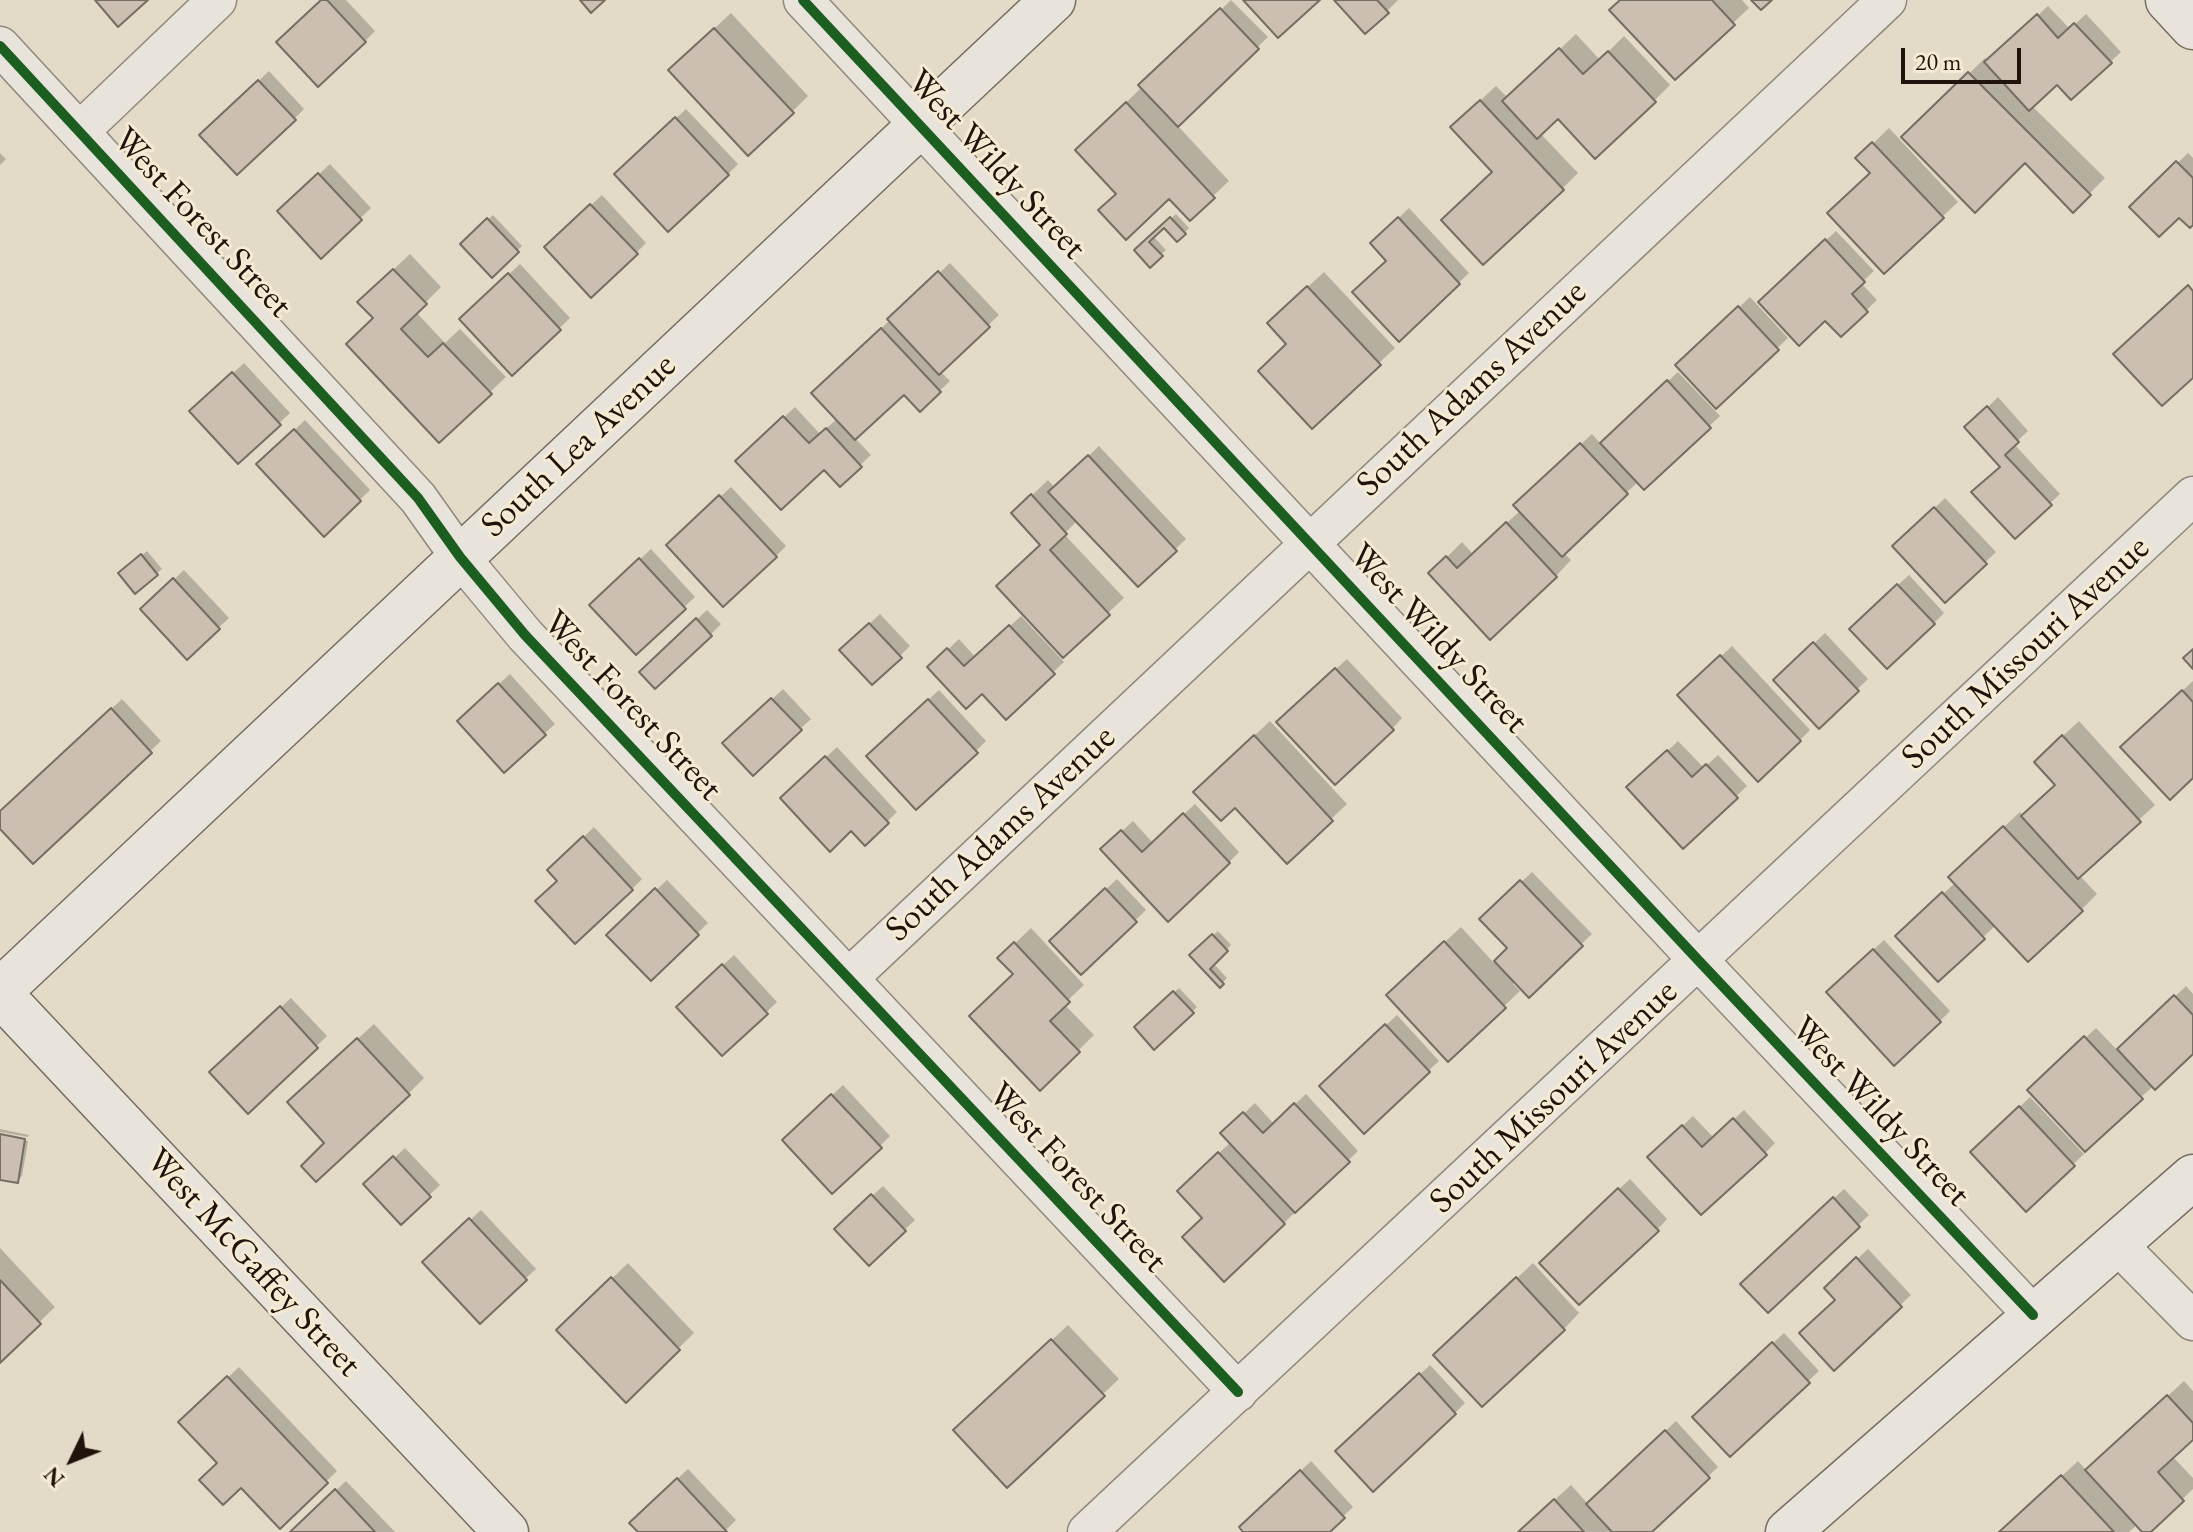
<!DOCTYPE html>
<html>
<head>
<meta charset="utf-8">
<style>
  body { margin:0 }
  #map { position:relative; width:2193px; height:1532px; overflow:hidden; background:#e3dbc7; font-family:"EB Garamond",serif }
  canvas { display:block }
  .north { position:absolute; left:32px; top:1420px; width:80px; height:80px; -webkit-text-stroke:6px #f5ebd3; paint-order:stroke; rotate:227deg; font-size:22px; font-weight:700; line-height:32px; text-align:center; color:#20130b }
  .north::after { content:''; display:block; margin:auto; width:28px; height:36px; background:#20130b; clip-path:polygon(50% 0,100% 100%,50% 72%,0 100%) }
  .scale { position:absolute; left:1901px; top:48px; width:120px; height:36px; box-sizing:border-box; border:4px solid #20130b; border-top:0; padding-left:10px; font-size:24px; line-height:28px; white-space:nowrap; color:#20130b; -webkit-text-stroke:6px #f5ebd3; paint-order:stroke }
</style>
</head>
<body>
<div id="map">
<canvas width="2193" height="1532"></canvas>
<div class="north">N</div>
<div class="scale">20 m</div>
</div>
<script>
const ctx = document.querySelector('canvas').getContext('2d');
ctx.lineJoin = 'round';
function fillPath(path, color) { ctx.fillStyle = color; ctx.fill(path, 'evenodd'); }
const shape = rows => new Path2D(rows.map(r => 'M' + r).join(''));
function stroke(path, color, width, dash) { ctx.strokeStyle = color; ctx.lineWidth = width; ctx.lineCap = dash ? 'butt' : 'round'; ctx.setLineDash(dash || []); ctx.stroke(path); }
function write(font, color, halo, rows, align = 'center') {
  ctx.font = font + ' "EB Garamond",serif'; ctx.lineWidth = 6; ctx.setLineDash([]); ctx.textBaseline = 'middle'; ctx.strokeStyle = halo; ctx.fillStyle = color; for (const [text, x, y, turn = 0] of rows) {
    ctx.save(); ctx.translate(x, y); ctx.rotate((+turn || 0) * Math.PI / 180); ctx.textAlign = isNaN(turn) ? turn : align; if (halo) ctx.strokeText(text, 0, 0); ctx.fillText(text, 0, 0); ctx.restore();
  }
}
fillPath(shape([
  [324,0,346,0,375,31,365,41],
  [1231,0,1268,37,1177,125,1229,181,1190,218,1169,196,1118,193,1093,135],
  [1336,0,1398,0,1387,11],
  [1622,0,1742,0,1749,8,1675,78],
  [2048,6,2070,29,2086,14,2121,52,2071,98,2057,82,2032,106,2105,178,2073,210,2025,160,1904,137,1985,58,1988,62],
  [731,13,808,96,792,112,686,55],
  [1576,34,1600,60,1624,36,1670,85,1654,101,1558,116,1540,133,1578,173,1562,189,1469,111,1496,86,1508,98],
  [269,71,304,109,294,119,212,125],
  [686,109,738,164,728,174,627,164],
  [1889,128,1958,202,1942,217,1872,173,1858,158],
  [0,153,6,159,0,165],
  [2188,153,2193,158,2193,222,2179,215,2132,207],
  [330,164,371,208,321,256,280,211],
  [602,195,646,243,636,253,557,237],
  [1409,208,1469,273,1399,339,1388,261,1372,244],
  [1176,214,1189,228,1178,240,1164,225,1153,236,1166,250,1150,265,1137,250],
  [493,215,522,246,492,275,463,244],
  [1836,231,1874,271,1861,283,1877,300,1841,335,1826,318,1771,291],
  [410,254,441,287,416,312,445,343,460,329,506,377,439,440,375,318,375,287],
  [950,263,999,315,940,371,950,381,920,409,904,392,855,438,871,455,840,484,824,467,748,451,795,407,820,434,838,418,824,383],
  [520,264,570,318,512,373,472,309],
  [1324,272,1395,348,1379,363,1288,344,1285,308],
  [1750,297,1788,338,1716,406,1688,355],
  [244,363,290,413,239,461,202,401],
  [1678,372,1720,416,1644,487,1639,481,1563,552,1571,560,1556,576,1431,573,1462,542,1473,554,1521,510,1526,495,1592,434,1601,444],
  [1998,397,2028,431,2014,444,2060,494,2015,536,2002,466,1967,428],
  [305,420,370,490,324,534,259,464],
  [1099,446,1186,539,1138,585,1078,520,1064,534,1124,598,1063,655,1043,544,1029,498,1048,480,1055,488],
  [731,487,786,546,776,556,679,535],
  [1945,498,1996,552,1945,600,1895,546],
  [651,549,695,597,636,652,602,595],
  [147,551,162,569,135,591,125,569],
  [184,570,229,618,187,657,143,609],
  [1909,575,1944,613,1934,623,1862,618],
  [707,610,721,624,711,634,652,661],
  [880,614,910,646,872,683,842,650],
  [1021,616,1064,662,1006,717,982,691,930,667,959,639,976,658],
  [1825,633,1868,679,1819,726,1776,680],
  [1732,646,1810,730,1800,740,1680,695],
  [1347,659,1402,718,1392,729,1289,712],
  [510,674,555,724,544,734,469,711],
  [2193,681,2193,776,2133,737],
  [783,689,811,719,800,729,735,733],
  [939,690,986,741,976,751,879,746],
  [122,699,161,741,33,862,0,827,0,813],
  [1270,721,1347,804,1287,861,1211,776],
  [2079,721,2155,805,2079,875,2097,894,2081,910,1996,925,1938,979,1908,926,1956,882,1967,861,2020,812,2024,816,2057,785,2052,746],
  [1678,741,1704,768,1718,755,1747,786,1684,846,1629,787],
  [837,747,897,812,865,843,852,829,793,788],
  [1195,804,1239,852,1229,862,1103,849,1133,821,1153,843],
  [594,827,642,879,632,889,559,880,549,870],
  [1532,872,1592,934,1529,995,1516,981,1513,984,1520,991,1448,1059,1404,980,1461,927,1494,963,1510,948,1482,919],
  [1117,879,1146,910,1081,972,1062,931],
  [667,880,708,923,651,978,609,935],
  [1031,928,1084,985,1064,1004,1094,1035,1040,1088,1015,974,1000,958],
  [1218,931,1231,945,1213,963,1227,978,1220,985,1192,955],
  [1884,940,1950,1011,1940,1021,1839,982],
  [734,955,777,1002,723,1054,689,997],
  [2186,986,2193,994,2193,1052,2141,1097,2040,1080,2096,1028,2118,1051],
  [1179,988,1197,1007,1154,1047,1136,1028],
  [291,998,327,1036,248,1111,222,1062],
  [1397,1015,1439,1061,1364,1131,1332,1076],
  [374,1024,424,1078,408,1094,327,1143,305,1087],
  [843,1085,890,1136,880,1146,795,1130],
  [1306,1094,1358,1151,1284,1223,1204,1218,1195,1175,1231,1142,1223,1133,1255,1103,1274,1124],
  [2030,1097,2084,1154,2026,1209,1983,1142],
  [1744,1110,1775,1143,1765,1153,1650,1157,1693,1116,1714,1138],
  [0,1129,29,1135,28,1137,0,1132],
  [0,1136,28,1141,22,1176,17,1181,0,1178],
  [405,1148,440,1185,401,1222,366,1184],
  [1630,1179,1667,1219,1657,1230,1552,1252],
  [883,1186,915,1220,869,1263,837,1229],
  [1844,1189,1869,1215,1768,1310,1753,1274],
  [481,1210,536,1269,525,1279,435,1252],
  [0,1248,55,1307,0,1360],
  [1868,1249,1911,1295,1834,1368,1837,1299,1826,1288],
  [628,1263,694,1333,626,1400,559,1330],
  [1533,1263,1579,1313,1564,1329,1452,1339],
  [1068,1325,1119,1379,1103,1394,971,1415],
  [1784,1333,1819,1371,1730,1454,1705,1406],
  [1430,1365,1465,1403,1455,1413,1348,1441],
  [239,1367,337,1471,280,1526,181,1422],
  [2184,1381,2193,1391,2193,1437,2172,1456,2193,1478,2193,1489,2148,1532,2138,1524,2129,1532,2001,1532,2078,1461,2087,1471],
  [1676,1421,1718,1467,1649,1532,1519,1532,1571,1485,1588,1504],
  [1311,1461,1353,1507,1327,1532,1246,1532,1242,1527],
  [688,1469,736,1520,724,1532,641,1532,642,1512],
  [346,1481,395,1532,293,1532,301,1524]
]), '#0003');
const building = shape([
  [95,0,148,0,118,27,95,0],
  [321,0,327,0,366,42,318,87,276,42,321,0],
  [580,0,605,0,591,13,580,0],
  [1243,0,1320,0,1278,38,1243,0],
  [1334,0,1377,0,1389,13,1365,34,1334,0],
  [1620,0,1712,0,1735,25,1675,80,1609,10,1620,0],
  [1751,0,1772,0,1761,10,1751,0],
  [1220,8,1259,49,1178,127,1138,85,1220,8],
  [2037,14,2058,38,2074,23,2112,63,2071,100,2057,85,2029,111,1984,62,2037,14],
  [714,28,794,113,748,156,668,70,714,28],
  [1559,48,1583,74,1608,51,1656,102,1595,159,1558,119,1537,139,1502,101,1559,48],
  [1968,72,2091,195,2073,213,2025,163,1975,213,1901,137,1968,72],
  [258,80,296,120,237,175,199,135,258,80],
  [1480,100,1564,190,1483,265,1441,220,1492,172,1450,127,1480,100],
  [1126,102,1215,198,1190,221,1169,199,1126,240,1098,210,1116,194,1075,150,1126,102],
  [675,117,729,175,668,232,614,174,675,117],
  [1872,142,1944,218,1884,274,1827,213,1870,173,1855,158,1872,142],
  [2176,161,2193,178,2193,225,2190,228,2179,218,2159,237,2129,207,2176,161],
  [318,173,362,220,321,259,277,211,318,173],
  [590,204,638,254,591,298,544,247,590,204],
  [1170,217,1186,234,1177,242,1164,228,1149,242,1163,256,1150,268,1134,250,1170,217],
  [1398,217,1460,284,1399,342,1352,292,1386,261,1370,243,1398,217],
  [487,218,519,252,492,278,460,244,487,218],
  [1825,239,1865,282,1852,294,1868,312,1841,337,1825,321,1799,346,1758,302,1825,239],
  [393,269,427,304,401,329,428,357,443,343,492,394,439,443,346,344,373,318,357,302,393,269],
  [938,271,990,327,939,375,887,319,938,271],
  [508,273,561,330,512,376,459,319,508,273],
  [2188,285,2193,291,2193,378,2162,406,2113,354,2188,285],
  [1307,286,1381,365,1312,429,1258,371,1286,344,1267,323,1307,286],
  [1738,306,1779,350,1716,409,1675,365,1738,306],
  [881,328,941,392,920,412,904,395,855,440,811,393,881,328],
  [232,372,281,425,238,464,189,411,232,372],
  [1667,380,1711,428,1644,490,1600,443,1667,380],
  [1987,406,2019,442,2005,455,2052,505,2015,539,1971,492,2000,467,1964,427,1987,406],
  [783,416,809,443,826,428,862,467,840,487,824,470,781,510,735,461,783,416],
  [294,429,361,501,324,537,256,464,294,429],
  [1580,443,1628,494,1562,557,1513,505,1580,443],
  [1088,455,1177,551,1138,587,1048,492,1088,455],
  [1031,494,1067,534,1050,550,1110,615,1063,658,996,586,1040,545,1011,513,1031,494],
  [719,495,777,557,723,607,666,545,719,495],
  [1934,507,1987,564,1945,603,1892,546,1934,507],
  [1506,522,1557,577,1490,640,1428,573,1446,556,1457,568,1506,522],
  [141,554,158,575,135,594,118,573,141,554],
  [639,558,686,609,636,655,589,605,639,558],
  [173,578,220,629,187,660,140,609,173,578],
  [1897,584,1935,624,1887,669,1849,629,1897,584],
  [696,618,712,636,655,689,639,672,696,618],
  [869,623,902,658,872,685,839,650,869,623],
  [1009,625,1055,674,1006,720,982,694,966,709,927,667,947,648,964,666,1009,625],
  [1813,642,1859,691,1819,729,1773,680,1813,642],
  [2193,649,2193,669,2183,658,2193,649],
  [1720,655,1801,741,1758,782,1677,695,1720,655],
  [1335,668,1394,730,1335,785,1276,722,1335,668],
  [498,683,546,735,504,773,457,721,498,683],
  [2182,690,2193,702,2193,778,2170,800,2120,747,2182,690],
  [771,698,802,730,753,776,722,743,771,698],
  [928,699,978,753,916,810,866,756,928,699],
  [111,708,152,753,33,864,0,829,0,811,111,708],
  [1254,735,1333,821,1287,864,1235,808,1221,821,1193,792,1254,735],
  [2062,735,2141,822,2078,879,2021,816,2055,785,2034,762,2062,735],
  [1667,750,1692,777,1706,764,1738,798,1683,849,1626,787,1667,750],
  [825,756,889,823,865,846,851,831,830,852,780,798,825,756],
  [1183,813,1230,863,1168,922,1100,849,1121,830,1142,852,1183,813],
  [2003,826,2083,911,2028,962,1948,877,2003,826],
  [583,836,633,890,575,944,535,901,557,881,547,870,583,836],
  [1520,880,1583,946,1529,998,1494,961,1507,948,1479,919,1520,880],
  [655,888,699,935,651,981,606,935,655,888],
  [1105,888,1137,922,1081,975,1049,941,1105,888],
  [1942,892,1985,939,1938,982,1895,936,1942,892],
  [1212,934,1228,951,1210,969,1224,984,1220,988,1189,955,1212,934],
  [1444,941,1506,1008,1448,1062,1386,995,1444,941],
  [1014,942,1070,1002,1050,1021,1080,1052,1040,1091,969,1016,1013,974,997,958,1014,942],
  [1873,949,1941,1022,1894,1066,1826,992,1873,949],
  [722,964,768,1014,722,1056,676,1007,722,964],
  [1173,991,1194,1013,1154,1050,1134,1027,1173,991],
  [2174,995,2193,1015,2193,1054,2155,1090,2117,1049,2174,995],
  [280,1006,318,1048,248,1114,209,1072,280,1006],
  [1385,1024,1430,1072,1364,1134,1319,1086,1385,1024],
  [2084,1036,2143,1099,2085,1152,2027,1090,2084,1036],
  [357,1038,410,1095,316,1182,301,1166,324,1143,287,1102,357,1038],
  [831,1094,882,1148,832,1194,782,1140,831,1094],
  [1294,1103,1350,1162,1295,1213,1220,1133,1243,1112,1263,1133,1294,1103],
  [2019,1106,2075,1166,2026,1212,1970,1152,2019,1106],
  [1733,1118,1767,1155,1701,1215,1647,1157,1682,1125,1702,1147,1733,1118],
  [0,1134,25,1139,18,1183,0,1180,0,1134],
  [1218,1152,1285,1224,1224,1282,1182,1237,1202,1218,1177,1191,1218,1152],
  [393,1156,431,1197,401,1225,363,1184,393,1156],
  [1618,1188,1659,1231,1579,1305,1539,1263,1618,1188],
  [871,1194,906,1231,869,1266,834,1229,871,1194],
  [1833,1197,1860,1227,1768,1313,1740,1284,1833,1197],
  [469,1218,527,1280,480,1324,422,1262,469,1218],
  [1856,1257,1902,1307,1834,1371,1799,1333,1835,1300,1824,1288,1856,1257],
  [611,1277,680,1350,626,1403,556,1330,611,1277],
  [1516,1277,1565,1330,1482,1407,1433,1355,1516,1277],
  [0,1280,41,1324,0,1363,0,1280],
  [1051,1339,1105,1396,1007,1488,953,1430,1051,1339],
  [1772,1342,1810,1383,1730,1457,1692,1417,1772,1342],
  [1419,1373,1456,1414,1373,1492,1335,1451,1419,1373],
  [227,1376,328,1483,280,1529,241,1488,223,1505,199,1480,217,1463,178,1422,227,1376],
  [2167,1395,2193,1423,2193,1440,2158,1472,2184,1501,2151,1532,2142,1532,2085,1470,2167,1395],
  [1665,1430,1710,1478,1652,1532,1612,1532,1586,1504,1665,1430],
  [1300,1470,1345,1518,1330,1532,1243,1532,1239,1527,1300,1470],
  [2061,1475,2114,1532,1999,1532,2061,1475],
  [677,1478,727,1532,638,1532,629,1523,677,1478],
  [335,1489,375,1532,290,1532,335,1489],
  [1554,1499,1584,1532,1518,1532,1554,1499]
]);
fillPath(building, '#ccbeb0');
stroke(building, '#746e63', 2);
const street = shape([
  [803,0,1699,961,2033,1315],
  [0,46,418,498,460,557,525,635,1238,1392],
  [80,131,217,0],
  [850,977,1887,0],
  [2116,1243,2193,1321],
  [1087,1532,2193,496]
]);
const secondary = shape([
  [2168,0,2193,27],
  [0,991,1053,0],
  [0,994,506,1532],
  [1788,1532,2193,1177]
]);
stroke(street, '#8f897d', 41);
stroke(secondary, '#746e63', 47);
stroke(street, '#e9e4db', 38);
stroke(secondary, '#e9e4db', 44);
stroke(shape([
  [803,0,1699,961,2033,1315],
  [0,46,418,498,460,557,525,635,1238,1392]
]), '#1b5e20', 10);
write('36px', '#20130b', '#f5ebd3', [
  ["West Wildy Street",996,165,47],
  ["West Forest Street",202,223,47],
  ["South Adams Avenue",1472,389,-43],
  ["South Lea Avenue",579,446,-43],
  ["West Wildy Street",1438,639,47],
  ["South Missouri Avenue",2026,653,-43],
  ["West Forest Street",632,706,47],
  ["South Adams Avenue",1001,834,-43],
  ["South Missouri Avenue",1554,1097,-43],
  ["West Wildy Street",1880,1112,47],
  ["West Forest Street",1077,1178,47],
  ["West McGaffey Street",253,1263,47]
]);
</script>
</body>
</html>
